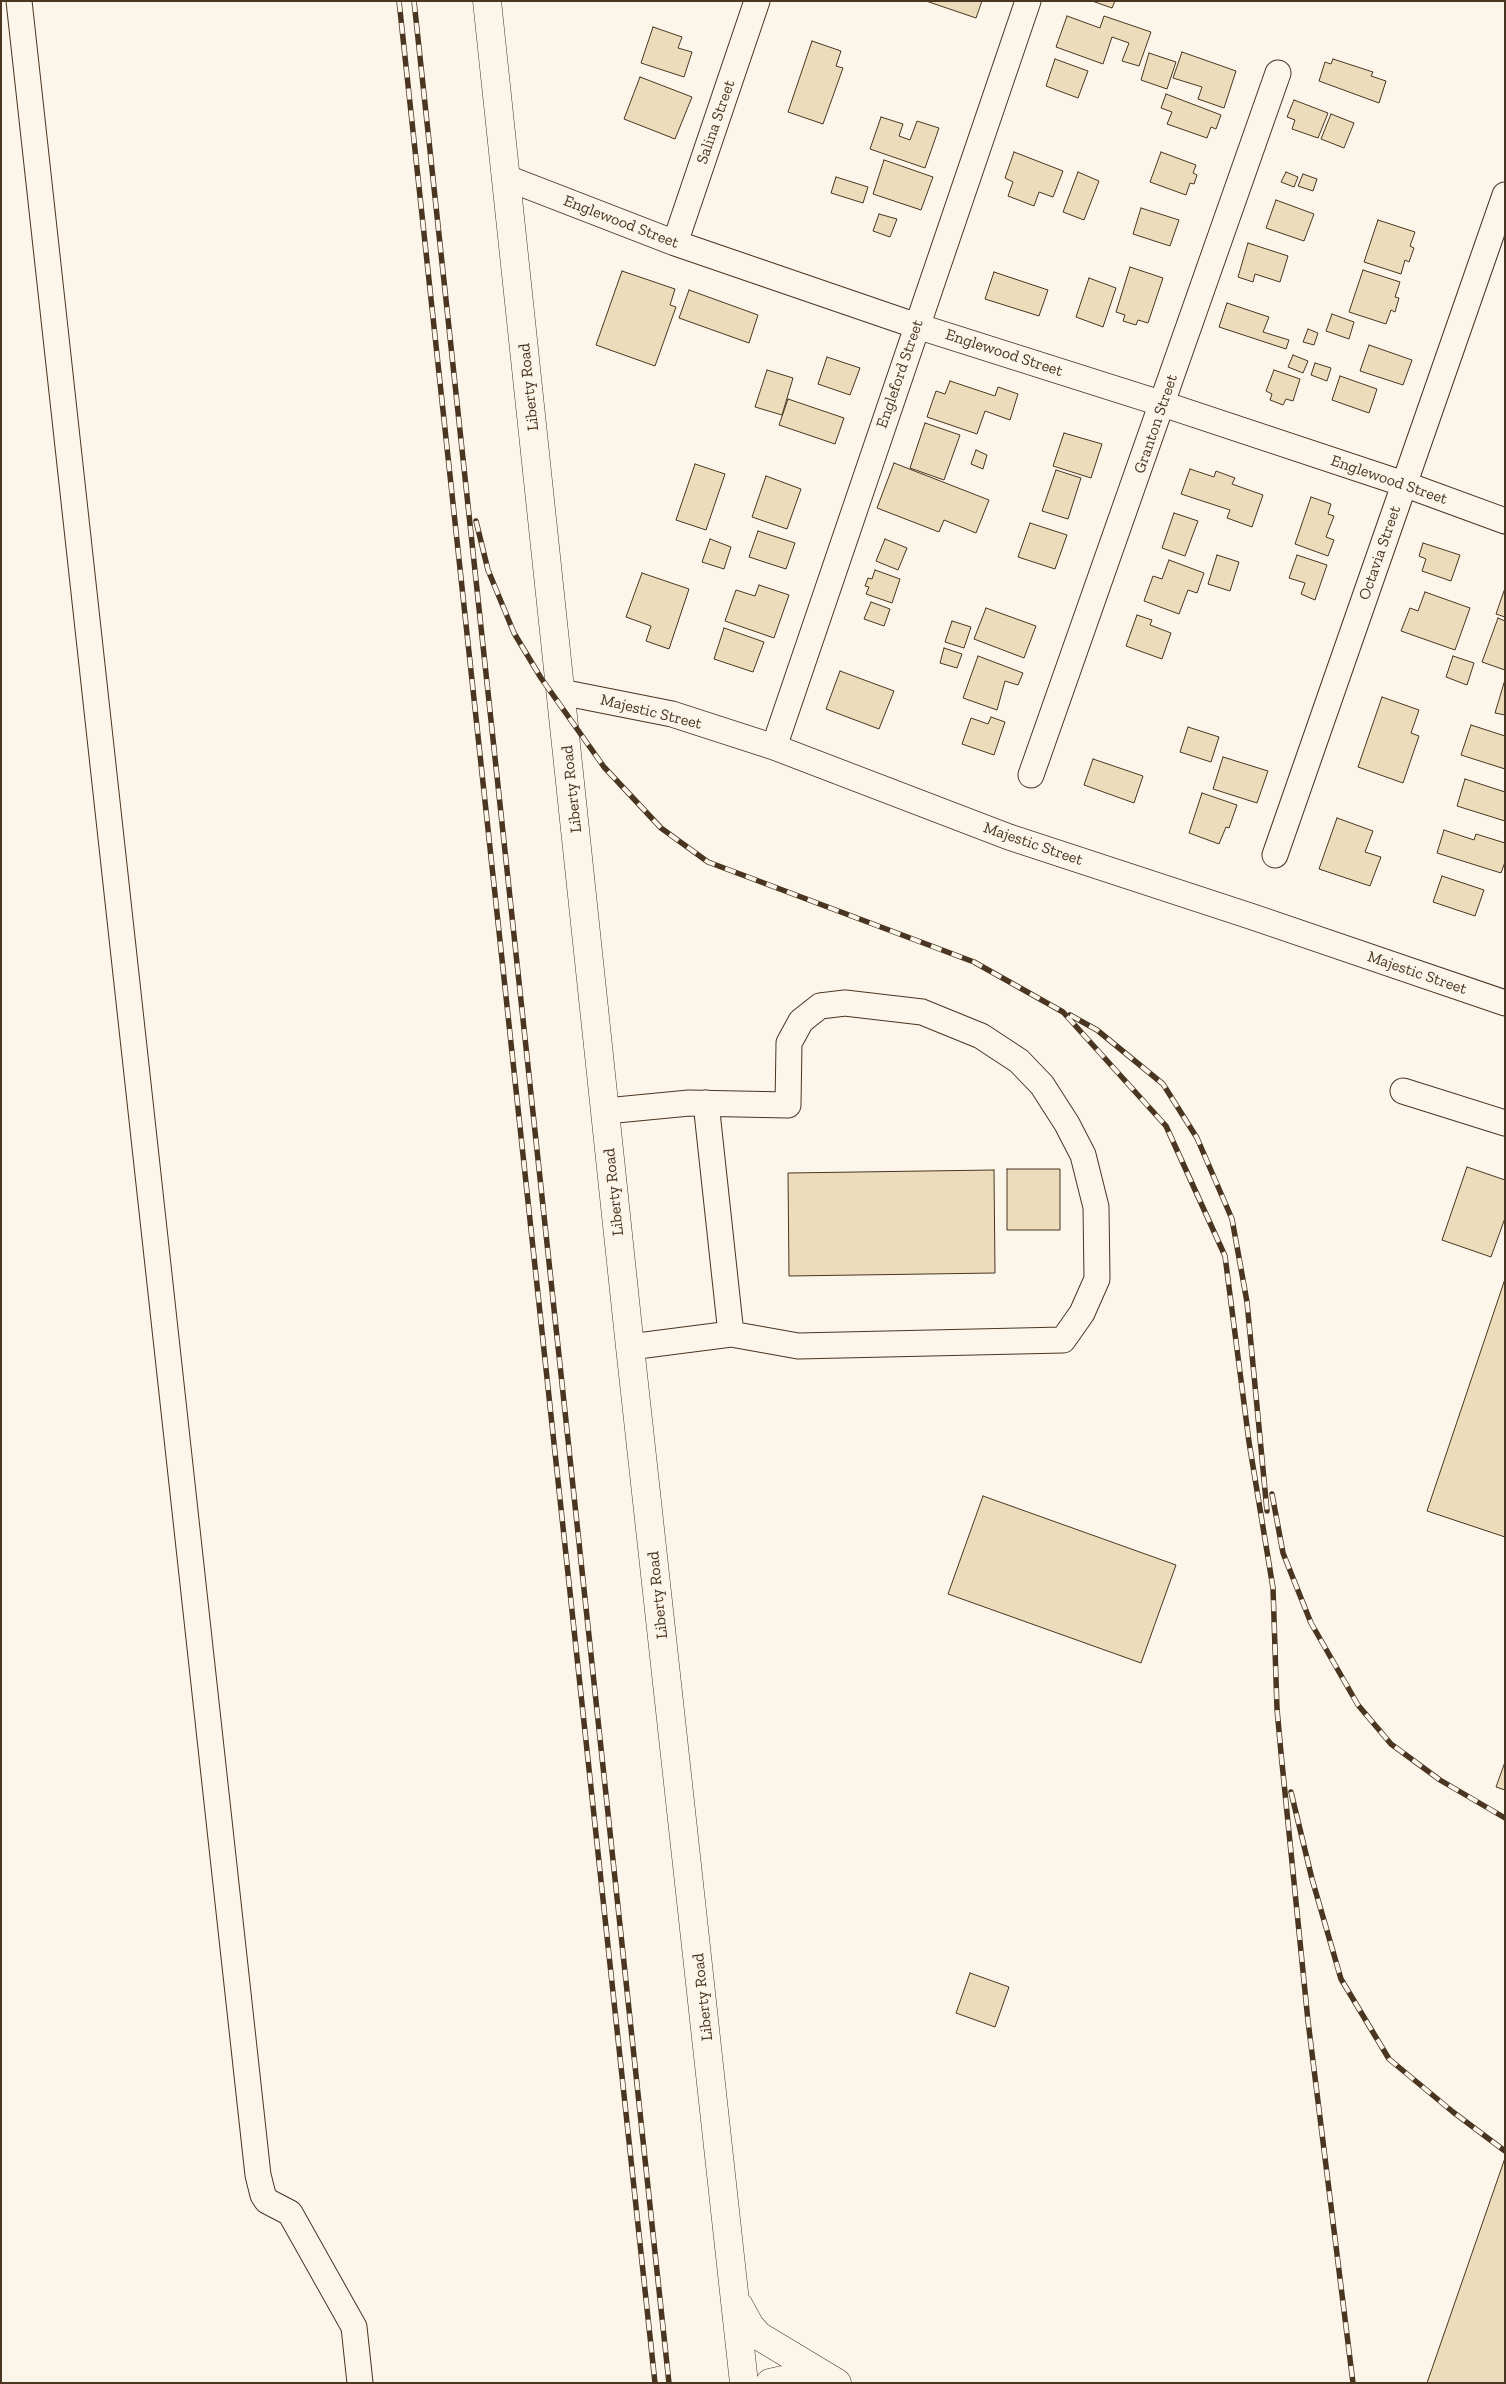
<!DOCTYPE html>
<html>
<head>
<meta charset="utf-8">
<style>
  body { margin:0 }
  #map { position:relative; width:1506px; height:2384px; overflow:hidden; background:#fbf6e9; font-family:"Zilla Slab",serif }
  canvas { display:block }
  .frame { position:absolute; inset:0; border:2px solid #4a3520; pointer-events:none }
</style>
</head>
<body>
<div id="map">
<canvas width="1506" height="2384"></canvas>
<div class="frame"></div>
</div>
<script>
const ctx = document.querySelector('canvas').getContext('2d');
ctx.lineJoin = 'round';
function fillPath(path, color) { ctx.fillStyle = color; ctx.fill(path, 'evenodd'); }
const shape = rows => new Path2D(rows.map(r => 'M' + r).join(''));
function stroke(path, color, width, dash) { ctx.strokeStyle = color; ctx.lineWidth = width; ctx.lineCap = dash ? 'butt' : 'round'; ctx.setLineDash(dash || []); ctx.stroke(path); }
function write(font, color, halo, rows, align = 'center') {
  ctx.font = font + ' "Zilla Slab",serif'; ctx.lineWidth = 4; ctx.setLineDash([]); ctx.textBaseline = 'middle'; ctx.strokeStyle = halo; ctx.fillStyle = color; for (const [text, x, y, turn = 0] of rows) {
    ctx.save(); ctx.translate(x, y); ctx.rotate((+turn || 0) * Math.PI / 180); ctx.textAlign = isNaN(turn) ? turn : align; if (halo) ctx.strokeText(text, 0, 0); ctx.fillText(text, 0, 0); ctx.restore();
  }
}
const building = shape([
  [926,1,982,1,976,18,926,1],
  [1092,1,1115,1,1112,8,1092,1],
  [1067,16,1100,28,1104,16,1151,32,1139,66,1122,61,1129,43,1112,37,1103,64,1056,47,1067,16],
  [653,27,682,37,678,48,692,52,684,77,641,63,653,27],
  [812,41,841,51,836,66,843,68,823,124,788,112,812,41],
  [1182,52,1236,71,1224,108,1198,99,1202,87,1173,78,1182,52],
  [1149,53,1176,62,1167,89,1141,80,1149,53],
  [1055,59,1088,71,1078,98,1046,86,1055,59],
  [1333,59,1373,72,1371,76,1386,81,1379,103,1319,81,1325,62,1331,64,1333,59],
  [640,77,692,97,675,139,624,119,640,77],
  [1166,94,1221,115,1216,129,1211,127,1207,138,1167,124,1172,112,1161,108,1166,94],
  [1294,100,1328,113,1318,138,1292,129,1295,120,1287,117,1294,100],
  [1331,114,1354,123,1344,148,1321,139,1331,114],
  [881,117,903,124,899,136,910,140,917,121,939,128,925,168,870,149,881,117],
  [1014,152,1063,171,1053,197,1039,192,1034,206,1008,196,1013,182,1005,178,1014,152],
  [1161,152,1196,165,1193,173,1197,175,1194,184,1190,183,1186,195,1150,182,1161,152],
  [884,160,933,177,921,210,873,194,884,160],
  [1078,172,1099,181,1084,220,1063,212,1078,172],
  [1286,172,1298,177,1294,187,1281,182,1286,172],
  [1303,174,1317,179,1313,191,1298,186,1303,174],
  [836,177,868,187,863,203,831,193,836,177],
  [1276,200,1314,214,1304,241,1266,228,1276,200],
  [1141,208,1179,220,1170,246,1133,234,1141,208],
  [879,214,897,219,890,237,873,231,879,214],
  [1378,220,1415,232,1410,246,1414,248,1409,262,1405,260,1401,274,1364,262,1378,220],
  [1248,243,1288,256,1280,282,1255,274,1253,282,1238,277,1248,243],
  [1130,267,1163,278,1148,323,1138,320,1136,325,1123,321,1125,315,1116,312,1130,267],
  [1363,270,1400,282,1395,297,1399,298,1395,312,1391,310,1386,324,1349,312,1363,270],
  [622,271,675,289,670,305,676,307,655,366,596,345,622,271],
  [994,272,1048,290,1039,316,985,299,994,272],
  [1089,278,1116,288,1103,327,1076,317,1089,278],
  [689,290,758,315,749,343,679,318,689,290],
  [1227,303,1269,317,1263,332,1289,340,1286,349,1219,327,1227,303],
  [1332,314,1354,322,1349,339,1326,331,1332,314],
  [1308,329,1318,333,1314,345,1303,342,1308,329],
  [1369,345,1412,360,1403,385,1360,371,1369,345],
  [1293,355,1308,361,1303,373,1288,367,1293,355],
  [827,357,860,368,850,395,818,384,827,357],
  [1315,363,1331,368,1327,381,1311,375,1315,363],
  [767,370,793,378,782,415,755,407,767,370],
  [1274,370,1300,379,1293,401,1286,399,1283,405,1270,400,1272,394,1266,391,1274,370],
  [1340,376,1377,389,1369,413,1332,400,1340,376],
  [950,381,995,396,998,387,1018,394,1010,420,985,411,977,434,927,417,936,391,945,394,950,381],
  [788,399,844,418,835,444,779,425,788,399],
  [925,423,960,435,944,480,910,468,925,423],
  [1064,433,1102,444,1091,478,1053,466,1064,433],
  [976,450,987,455,983,469,971,464,976,450],
  [894,463,989,500,976,533,944,520,939,532,877,508,894,463],
  [695,464,725,474,706,530,676,520,695,464],
  [1190,469,1214,477,1216,471,1235,478,1232,484,1263,495,1252,527,1227,518,1230,510,1181,494,1190,469],
  [1056,470,1081,478,1068,519,1042,511,1056,470],
  [766,476,801,489,787,529,752,517,766,476],
  [1311,497,1331,504,1328,514,1334,516,1326,537,1334,540,1328,556,1295,544,1311,497],
  [1174,513,1198,521,1185,556,1162,548,1174,513],
  [1030,523,1067,535,1055,569,1018,557,1030,523],
  [758,531,795,543,786,569,749,557,758,531],
  [710,539,731,547,724,569,702,562,710,539],
  [885,539,907,548,898,570,876,561,885,539],
  [1423,543,1460,555,1451,581,1422,571,1426,559,1419,556,1423,543],
  [1217,555,1239,562,1230,591,1208,584,1217,555],
  [1297,555,1327,565,1315,600,1301,594,1305,583,1289,578,1297,555],
  [1169,560,1204,573,1197,593,1188,590,1179,614,1144,601,1153,576,1162,579,1169,560],
  [875,570,900,579,892,603,866,594,869,587,865,586,868,578,872,579,875,570],
  [642,573,689,589,669,649,646,641,651,626,626,617,642,573],
  [759,585,789,595,774,638,725,621,736,590,755,596,759,585],
  [1505,588,1505,617,1496,614,1505,588],
  [1425,592,1470,608,1455,650,1401,631,1410,608,1418,611,1425,592],
  [871,602,890,609,884,626,864,619,871,602],
  [986,608,1036,626,1024,658,974,639,986,608],
  [1137,615,1152,620,1150,625,1171,633,1162,659,1126,646,1137,615],
  [1498,618,1505,621,1505,670,1482,662,1498,618],
  [952,621,971,627,964,648,945,642,952,621],
  [724,628,764,642,753,672,714,659,724,628],
  [944,648,962,654,957,668,940,663,944,648],
  [978,656,1023,673,1018,685,1005,681,997,710,963,698,978,656],
  [1453,656,1474,663,1467,685,1446,677,1453,656],
  [840,671,894,691,879,729,826,709,840,671],
  [1504,683,1505,683,1505,715,1495,713,1504,683],
  [1382,697,1419,710,1411,733,1419,736,1403,783,1358,767,1382,697],
  [991,717,1005,722,994,755,962,744,971,718,988,724,991,717],
  [1471,725,1505,736,1505,769,1461,755,1471,725],
  [1188,727,1219,737,1211,762,1180,752,1188,727],
  [1223,757,1268,771,1257,803,1213,789,1223,757],
  [1093,759,1143,776,1134,803,1084,785,1093,759],
  [1465,779,1505,792,1505,821,1457,806,1465,779],
  [1202,793,1237,805,1229,828,1226,827,1219,844,1189,833,1202,793],
  [1337,818,1373,831,1365,852,1381,857,1370,886,1319,869,1337,818],
  [1444,830,1474,840,1476,834,1505,843,1505,862,1501,873,1437,853,1444,830],
  [1442,876,1484,890,1475,916,1433,902,1442,876],
  [1467,1167,1505,1180,1505,1218,1491,1257,1442,1240,1467,1167],
  [1007,1169,1060,1169,1060,1230,1007,1230,1007,1169],
  [994,1170,995,1273,789,1276,788,1173,994,1170],
  [1505,1279,1505,1537,1427,1511,1505,1279],
  [983,1496,1176,1565,1141,1663,948,1594,983,1496],
  [1505,1762,1505,1790,1496,1787,1505,1762],
  [970,1973,1009,1987,995,2027,956,2013,970,1973],
  [1505,2158,1505,2383,1427,2383,1505,2158]
]);
fillPath(building, '#ecdcbc');
stroke(building, '#4a3520', 1);
const minor = shape([
  [19,1,258,2175,263,2195,267,2201,290,2213,354,2327,360,2383],
  [507,178,675,243,917,326,1163,404,1404,484,1505,521],
  [675,243,757,1],
  [561,692,672,714,774,747,1009,837,1253,917,1505,1003],
  [774,747,1028,1],
  [1031,775,1278,73],
  [1275,855,1505,195],
  [1403,1091,1505,1123],
  [706,1103,731,1334],
  [606,1111,689,1103,788,1105,789,1043,801,1021,820,1006,845,1003,922,1012,981,1036,1019,1061,1042,1085,1067,1124,1083,1155,1096,1207,1097,1279,1082,1313,1063,1340,798,1346,731,1334,630,1347]
]);
const major = shape([
  [487,1,630,1347,744,2383],
  [739,2306,750,2326,759,2336,837,2383],
  [770,2383,783,2380,832,2383]
]);
stroke(minor, '#4a3520', 27);
stroke(major, '#4a3520', 29);
stroke(minor, '#fbf6e9', 25);
stroke(major, '#fbf6e9', 28);
const rail = shape([
  [399,1,655,2383],
  [414,1,669,2383],
  [476,521,488,570,514,633,541,678,604,767,661,828,708,862,974,962,1063,1012,1166,1126,1225,1256,1249,1442,1273,1588,1277,1709,1281,1753,1308,2021,1353,2383],
  [1070,1015,1097,1030,1163,1084,1197,1138,1232,1219,1247,1302,1267,1511],
  [1272,1494,1283,1553,1311,1623,1358,1705,1391,1744,1440,1780,1505,1818],
  [1291,1792,1312,1879,1341,1979,1389,2059,1453,2112,1505,2151]
]);
stroke(rail, '#4a3520', 5.5);
stroke(rail, '#fbf6e9', 4, [11]);
write('16px', '#4a3520', '#fbf6e9', [
  ["Salina Street",716,122,-71],
  ["Englewood Street",621,222,21],
  ["Englewood Street",1004,353,18],
  ["Engleford Street",900,374,-71],
  ["Liberty Road",529,387,-96],
  ["Granton Street",1156,424,-71],
  ["Englewood Street",1389,480,19],
  ["Octavia Street",1380,553,-71],
  ["Majestic Street",651,712,14],
  ["Liberty Road",572,789,-96],
  ["Majestic Street",1033,844,19],
  ["Majestic Street",1417,973,19],
  ["Liberty Road",614,1192,-96],
  ["Liberty Road",658,1595,-96],
  ["Liberty Road",703,1997,-96]
]);
</script>
</body>
</html>
